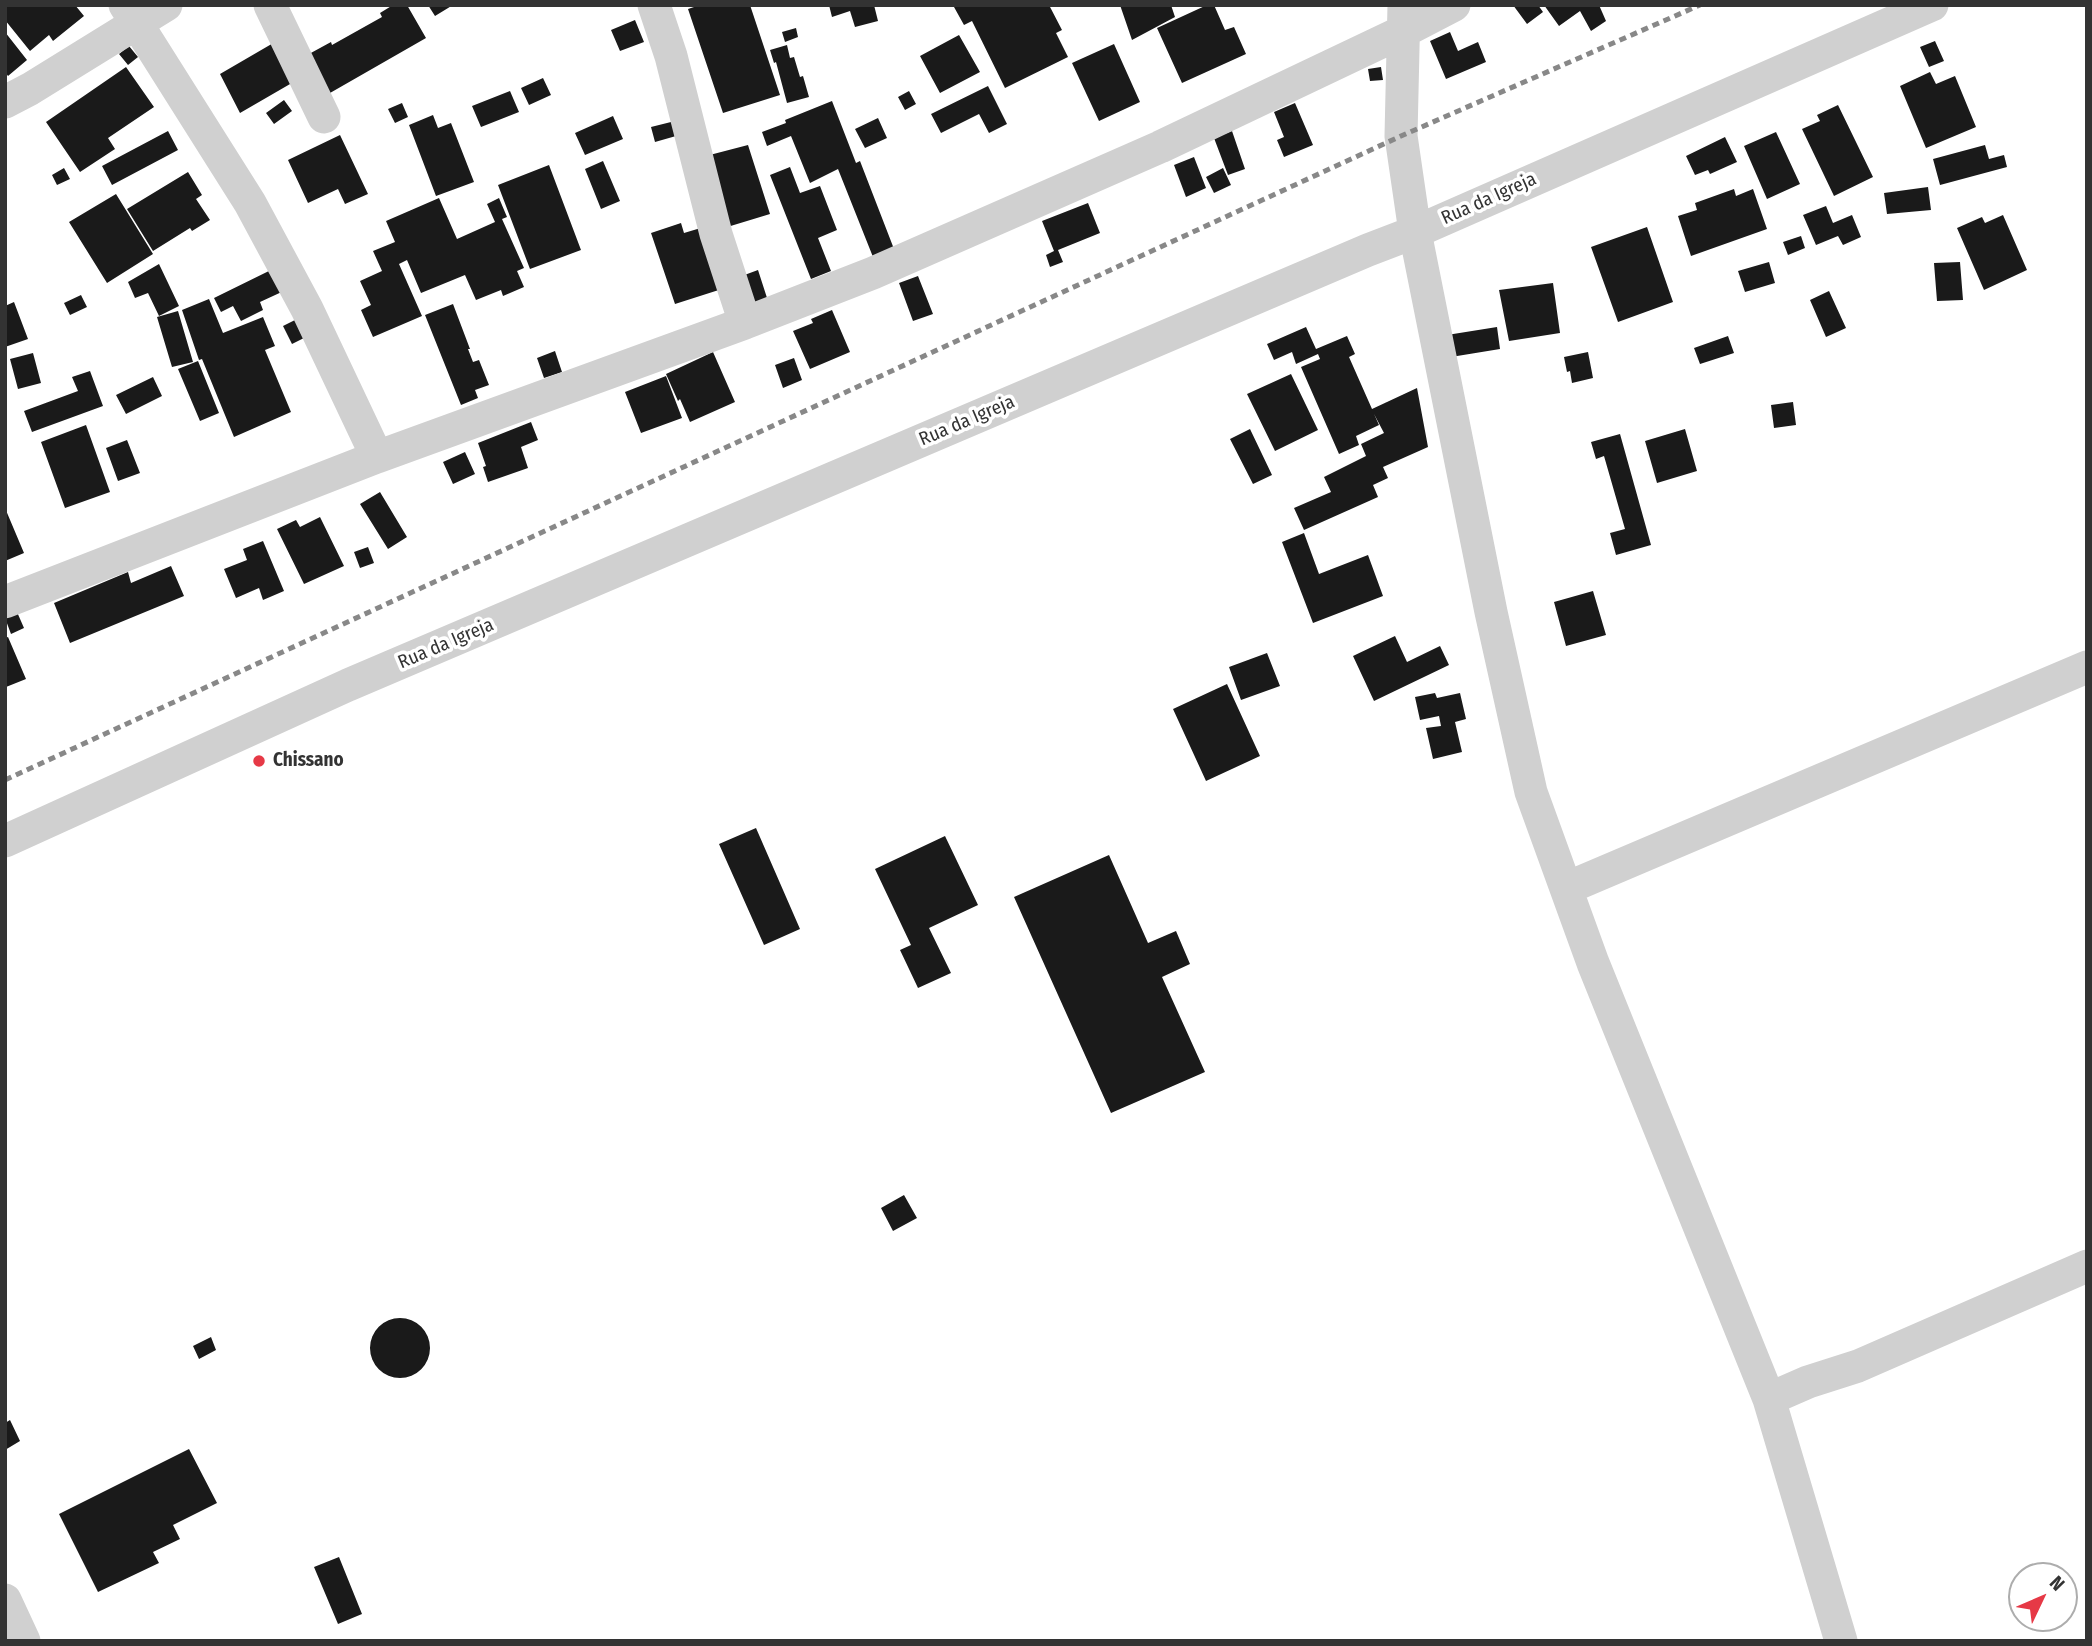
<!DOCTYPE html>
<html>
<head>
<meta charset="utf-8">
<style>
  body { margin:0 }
  #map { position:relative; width:2092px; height:1646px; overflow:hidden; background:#fff; font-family:"Fira Sans Condensed",sans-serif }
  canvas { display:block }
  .frame { position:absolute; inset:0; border:7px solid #333; pointer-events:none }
  .north { position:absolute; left:2008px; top:1562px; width:70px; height:70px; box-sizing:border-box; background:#fff; border:2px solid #adadad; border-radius:50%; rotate:46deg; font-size:19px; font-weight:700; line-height:28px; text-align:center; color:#333 }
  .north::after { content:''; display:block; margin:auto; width:24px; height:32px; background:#e63946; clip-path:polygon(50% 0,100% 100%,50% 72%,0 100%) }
</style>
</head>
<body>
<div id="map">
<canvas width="2092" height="1646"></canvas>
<div class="frame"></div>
<div class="north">N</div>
</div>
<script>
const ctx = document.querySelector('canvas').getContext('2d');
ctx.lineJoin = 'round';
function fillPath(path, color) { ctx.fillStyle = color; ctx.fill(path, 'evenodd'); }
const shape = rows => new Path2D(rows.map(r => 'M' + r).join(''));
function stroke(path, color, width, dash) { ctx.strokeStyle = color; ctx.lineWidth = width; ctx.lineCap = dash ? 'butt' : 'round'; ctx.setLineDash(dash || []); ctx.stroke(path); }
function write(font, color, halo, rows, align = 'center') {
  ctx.font = font + ' "Fira Sans Condensed",sans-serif'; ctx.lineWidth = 7; ctx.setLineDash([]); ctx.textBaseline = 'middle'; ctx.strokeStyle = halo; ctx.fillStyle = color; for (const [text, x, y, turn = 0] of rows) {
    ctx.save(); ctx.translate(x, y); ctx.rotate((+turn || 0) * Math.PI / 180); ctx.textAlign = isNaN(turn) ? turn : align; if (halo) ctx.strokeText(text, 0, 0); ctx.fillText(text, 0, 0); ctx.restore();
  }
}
fillPath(shape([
  [5,5,75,5,84,16,53,41,49,35,30,51,5,20],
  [393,5,407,5,426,38,330,93,309,54,331,42,332,45,382,17,380,13],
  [428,5,453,5,435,16],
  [700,5,750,5,780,95,723,113,688,9],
  [829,5,874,5,878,21,855,27,850,11,832,17],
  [958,5,1049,5,1062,30,1056,33,1068,57,1005,88,972,21,964,25,954,7],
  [1120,5,1171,5,1175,17,1132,40],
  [1207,5,1214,5,1225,30,1234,27,1246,54,1182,83,1157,28],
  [1513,5,1538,5,1543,12,1527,24],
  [1544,5,1599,5,1606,21,1591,31,1580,11,1559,26],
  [635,20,644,42,620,51,611,30],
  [796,28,798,37,785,42,782,32],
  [5,32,27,60,8,76,5,72],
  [1450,32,1458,51,1478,42,1486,62,1446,79,1430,41],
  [959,35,980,72,940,93,920,56],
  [1935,41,1944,61,1929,67,1920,47],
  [275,42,297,80,240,113,220,74],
  [1114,44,1140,102,1099,121,1072,63],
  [787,45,790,58,794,57,800,77,803,76,809,97,787,103,776,62,774,63,770,50],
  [129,46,138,57,128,65,119,54],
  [126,67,154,107,108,138,115,149,80,172,46,122],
  [1381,67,1383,80,1370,81,1368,69],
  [1930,72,1936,84,1955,76,1976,127,1926,148,1900,86],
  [543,78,551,95,529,105,521,88],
  [988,86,1007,124,989,133,979,114,941,133,931,114],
  [510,91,519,112,481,127,472,106],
  [909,91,916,104,905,110,898,97],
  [284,100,292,111,274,124,266,113],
  [832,101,856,163,860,161,894,249,873,257,838,169,810,183,791,136,767,146,762,132,786,123,785,120],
  [402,103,408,117,395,123,388,109],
  [1295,103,1313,145,1284,157,1277,140,1284,137,1274,112],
  [1838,105,1873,177,1834,196,1802,129,1820,121,1817,115],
  [433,115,438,128,451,123,474,182,436,196,409,125],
  [613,116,623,139,585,155,575,133],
  [878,118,887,138,865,148,855,129],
  [679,120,683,134,655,142,651,127],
  [168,131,178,150,112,185,102,166],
  [1232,131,1245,169,1228,175,1214,138],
  [1776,132,1800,184,1767,199,1744,146],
  [340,135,368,194,345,204,338,189,308,203,288,160],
  [1725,137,1737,162,1710,174,1708,170,1695,175,1686,156],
  [748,145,770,214,724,228,702,157],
  [1985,145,1989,159,2004,155,2007,167,1940,185,1933,159],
  [1194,157,1206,188,1186,197,1174,165],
  [603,161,620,201,601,209,585,169],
  [549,165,581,250,530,269,498,185],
  [790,167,800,193,820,186,837,230,818,238,831,271,811,279,770,175],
  [64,168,70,179,57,185,52,175],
  [1223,168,1231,185,1214,193,1206,177],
  [188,172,202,195,196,199,210,220,192,231,190,228,153,251,127,209],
  [1928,187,1931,210,1887,214,1884,193],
  [1734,189,1736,196,1753,189,1767,229,1691,256,1678,216,1697,210,1695,203],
  [116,194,153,254,107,283,69,222],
  [439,198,457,239,495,222,487,204,499,198,507,217,502,219,524,268,517,271,524,287,503,296,501,290,476,300,465,275,421,293,407,260,399,264,422,316,373,337,361,310,371,305,360,281,382,271,373,251,395,242,386,221],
  [1088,203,1100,233,1058,250,1063,262,1050,267,1046,255,1054,251,1042,221],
  [1826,206,1833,223,1852,215,1861,237,1843,245,1838,236,1816,245,1803,215],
  [2003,215,2027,270,1984,290,1957,228,1982,217,1985,223],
  [681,223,684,233,704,227,725,288,675,304,651,233],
  [1647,227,1673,302,1618,322,1591,247],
  [1801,236,1805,248,1788,255,1783,242],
  [1769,262,1775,283,1745,292,1738,271],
  [1960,262,1963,300,1937,301,1934,263],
  [159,264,179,306,159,316,148,293,135,298,128,282],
  [275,268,286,290,260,302,263,310,241,321,233,306,221,312,214,298],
  [758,270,768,301,750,307,739,277],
  [918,276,933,314,913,321,899,283],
  [1553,283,1560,333,1509,341,1499,290],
  [1829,291,1846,328,1826,337,1810,300],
  [81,295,87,307,70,315,64,303],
  [209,299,223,333,263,317,275,346,265,350,291,412,234,437,202,359,199,360,182,310],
  [14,302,28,339,5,347,5,306],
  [453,304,470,349,468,349,473,362,479,360,489,385,475,390,478,398,461,405,425,315],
  [832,310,850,352,810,369,793,331,813,323,811,319],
  [178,311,193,362,172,367,157,317],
  [299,318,308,336,292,344,283,326],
  [1306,327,1316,349,1347,336,1355,354,1349,357,1372,409,1417,388,1428,447,1383,467,1388,478,1373,485,1378,497,1304,530,1294,508,1331,492,1324,477,1366,456,1361,444,1384,433,1374,414,1379,425,1356,436,1359,445,1339,454,1301,367,1320,359,1318,354,1296,364,1292,352,1274,360,1267,344],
  [1497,327,1500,349,1451,357,1447,335],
  [1728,336,1734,353,1700,364,1694,348],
  [555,351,562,372,544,378,537,358],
  [713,352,735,402,690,422,680,399,678,401,666,374],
  [1588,352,1593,378,1572,383,1570,371,1567,372,1564,357],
  [33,353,41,383,18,389,10,359],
  [794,358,802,380,783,388,775,365],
  [198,361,219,413,200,421,178,369],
  [90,371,103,406,32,432,24,411,78,391,72,377],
  [1291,374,1318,430,1275,451,1247,394],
  [666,376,682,418,641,433,625,392],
  [153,377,162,396,126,414,116,395],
  [1793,402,1796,425,1774,428,1771,405],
  [531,422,538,440,521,447,528,468,488,482,483,467,486,466,478,443],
  [86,425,110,492,65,508,41,442],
  [1250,429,1272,475,1253,484,1230,439],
  [1685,429,1697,471,1657,483,1645,441],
  [1620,434,1651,545,1616,555,1610,533,1625,529,1604,456,1596,459,1591,442],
  [127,440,140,473,118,481,106,448],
  [465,452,475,474,453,484,443,462],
  [380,492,407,537,388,549,360,504],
  [5,508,24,553,5,561],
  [320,517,344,566,304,584,277,529,296,520,300,527],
  [1304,533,1319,574,1368,555,1383,596,1313,623,1282,542],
  [263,541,284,591,263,600,259,588,236,598,224,569,247,560,243,549],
  [368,547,374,563,360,568,354,552],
  [171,566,184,596,70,643,54,603,128,572,131,583],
  [1593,591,1606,635,1566,646,1554,602],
  [17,612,24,628,11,634,5,618],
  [1395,636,1407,662,1440,646,1449,665,1374,701,1353,656],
  [8,637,26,679,6,687,5,638],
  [1267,653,1280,686,1241,700,1229,667],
  [1227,684,1260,756,1206,781,1173,709],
  [1435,693,1437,698,1460,693,1466,719,1455,722,1462,752,1433,759,1426,728,1441,726,1439,716,1420,720,1415,697],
  [756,828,800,929,764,945,719,844],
  [945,836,978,905,929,928,951,973,918,988,900,950,911,945,875,869],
  [1109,855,1148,943,1176,931,1190,964,1162,977,1205,1072,1111,1113,1014,897],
  [904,1195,917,1218,893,1231,881,1208],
  '370 1348a30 30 0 1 1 60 0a30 30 0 1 1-60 0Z',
  [211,1337,216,1350,199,1359,193,1346],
  [10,1420,20,1441,5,1450,5,1423],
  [189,1449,217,1503,173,1525,180,1539,153,1552,159,1563,98,1592,59,1514],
  [339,1557,362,1614,338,1624,314,1567]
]), '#1a1a1a');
stroke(shape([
  [125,5,250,203,307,309,377,457],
  [270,5,324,117],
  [654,5,671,56,716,234,745,323],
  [1404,5,1401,136,1415,232,1491,612,1531,792,1593,963,1769,1399,1841,1641],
  [5,102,30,89,166,5],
  [5,602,377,457,745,323,873,273,1160,147,1404,31,1454,5],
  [5,841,348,685,1368,250,1415,232,1932,5],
  [1567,888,2087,667],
  [1769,1399,1808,1382,1858,1366,2087,1266],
  [5,1600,24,1641]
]), '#d0d0d0', 33);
stroke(shape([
  [5,780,1401,136,1700,5]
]), '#888', 5, [7, 5]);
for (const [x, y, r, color] of [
  [259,761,7,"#e63946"]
]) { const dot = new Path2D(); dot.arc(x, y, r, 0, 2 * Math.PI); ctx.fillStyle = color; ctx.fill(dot); stroke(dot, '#fff', 2.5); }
write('19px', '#333', '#fff', [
  ["Rua da Igreja",1489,199,-24],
  ["Rua da Igreja",967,421,-23],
  ["Rua da Igreja",446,644,-23]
]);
write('bold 19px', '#333', '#fff', [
  ["Chissano",273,761]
], 'left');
</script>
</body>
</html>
